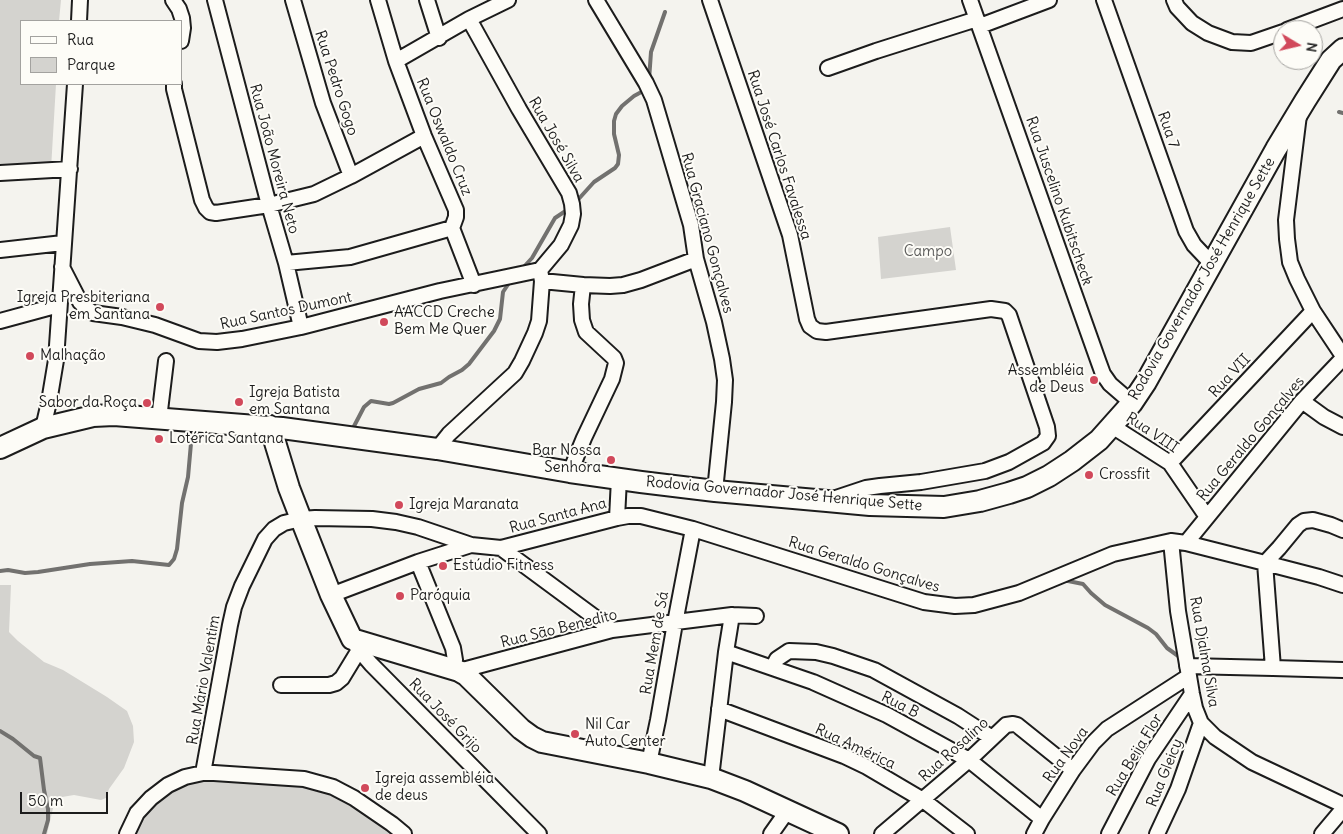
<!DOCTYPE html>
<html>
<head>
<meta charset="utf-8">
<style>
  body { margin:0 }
  #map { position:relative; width:1343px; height:834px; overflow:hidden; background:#f4f3ee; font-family:Delius,sans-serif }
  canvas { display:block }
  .legend { position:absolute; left:20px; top:20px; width:162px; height:65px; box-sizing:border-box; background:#fdfcf7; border:1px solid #a3a29f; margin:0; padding:6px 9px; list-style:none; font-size:15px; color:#1c1c1c }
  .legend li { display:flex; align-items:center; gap:10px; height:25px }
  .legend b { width:25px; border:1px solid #a3a29f }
  .north { position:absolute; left:1273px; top:20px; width:50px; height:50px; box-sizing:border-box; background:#fdfcf7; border:1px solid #a3a29f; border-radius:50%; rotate:99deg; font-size:14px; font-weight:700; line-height:20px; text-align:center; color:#1c1c1c }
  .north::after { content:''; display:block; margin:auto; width:18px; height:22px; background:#d1495b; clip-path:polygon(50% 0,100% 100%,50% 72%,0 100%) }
  .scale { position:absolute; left:20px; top:792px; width:88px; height:22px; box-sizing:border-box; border:2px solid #1c1c1c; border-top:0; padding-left:6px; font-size:15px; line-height:18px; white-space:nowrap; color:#1c1c1c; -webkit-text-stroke:4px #fdfcf7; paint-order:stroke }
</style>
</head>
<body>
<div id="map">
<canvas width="1343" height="834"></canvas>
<ul class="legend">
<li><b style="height:6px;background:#fdfcf7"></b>Rua</li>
<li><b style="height:14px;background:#d4d3cf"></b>Parque</li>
</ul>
<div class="north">N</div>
<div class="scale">50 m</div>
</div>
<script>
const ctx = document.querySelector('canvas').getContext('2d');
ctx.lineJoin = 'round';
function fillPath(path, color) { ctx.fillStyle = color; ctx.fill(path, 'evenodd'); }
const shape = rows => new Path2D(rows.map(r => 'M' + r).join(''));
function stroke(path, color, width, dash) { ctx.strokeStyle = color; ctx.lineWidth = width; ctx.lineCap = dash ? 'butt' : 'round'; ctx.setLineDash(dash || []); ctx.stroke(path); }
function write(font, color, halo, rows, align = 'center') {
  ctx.font = font + ' Delius,sans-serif'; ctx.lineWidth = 4; ctx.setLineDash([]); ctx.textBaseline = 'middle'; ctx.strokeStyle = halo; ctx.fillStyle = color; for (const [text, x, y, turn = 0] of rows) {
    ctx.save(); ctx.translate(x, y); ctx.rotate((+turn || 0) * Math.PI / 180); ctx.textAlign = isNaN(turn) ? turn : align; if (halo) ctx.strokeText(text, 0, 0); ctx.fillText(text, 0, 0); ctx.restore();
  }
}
fillPath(shape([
  [0,0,61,0,59,21,21,21,21,84,56,84,51,169,0,166],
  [950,227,956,270,881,279,878,237],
  [0,585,11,585,9,632,18,641,44,662,63,670,107,697,127,711,133,726,134,742,124,768,109,789,106,798,101,800,74,795,62,797,54,804,47,834,0,834],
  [242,777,285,782,309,788,356,803,396,834,136,834,146,811,159,799,180,785,193,780,215,781]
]), '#d4d3cf');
stroke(shape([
  [649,80,651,52,665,12],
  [1339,112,1343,113],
  [575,203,594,182,615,168,618,164,619,155,614,134,614,121,616,114,622,106,634,96,645,90],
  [521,270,532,258,555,218,570,208],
  [351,432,364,407,371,401,389,404,393,403,419,389,441,383,449,377,462,370,469,364,494,331,500,319,503,292,511,280],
  [0,571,8,570,25,573,38,572,90,564,132,561,169,565,174,559,177,549,182,503,188,477,192,432,211,432],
  [1063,580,1083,584,1091,593,1105,605,1148,628,1156,634,1167,648,1181,658],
  [1330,663,1343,663],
  [0,731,13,739,34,756,40,758,44,790,48,809,48,820,44,834]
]), '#72716f', 4);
const street = shape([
  [173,0,179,9,182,18,183,28,181,41],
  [215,0,269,205,286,263,301,327],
  [293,0,323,103,351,176],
  [378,0,396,61,424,136,456,210,456,217,452,228,474,285],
  [427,0,439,38],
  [596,0,646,83,654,100,691,225,696,259,714,322,722,359,725,380,724,402,715,491],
  [710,0,790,235,807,319,810,326,817,331,826,332,991,309,1005,311,1009,315,1047,427,1048,436,1043,443,1009,462,985,471,921,482,880,486,866,488,833,499],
  [970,0,1099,363,1103,374,1110,384,1132,403],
  [1104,0,1186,231,1194,245,1212,264],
  [1174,0,1177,7,1192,23,1208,33,1232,42,1251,43,1283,32],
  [79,21,80,0],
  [980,26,1049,0],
  [1287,30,1343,9],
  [396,61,469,19,508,0],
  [828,68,876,51,977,19],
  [174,84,174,89,202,200,206,208,210,212,216,213,269,205,314,194,351,176,424,136],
  [1299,115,1286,220,1287,239,1290,262,1297,279,1313,311,1343,356],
  [0,173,70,169],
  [0,250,63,243],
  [286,263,350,257,452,228],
  [62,267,80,302,86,308,93,313,122,317,155,325,199,341,217,342,242,339,301,327,440,291,540,270],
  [542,281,583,285,610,286,623,285,641,280,696,259],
  [0,321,59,305],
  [1302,401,1324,417,1343,427],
  [159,419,166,361],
  [1112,426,1170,463,1207,517],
  [43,428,49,402,56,360,75,84],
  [437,449,449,434,515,373,522,361,535,333,539,321,542,281,540,270,561,245,571,225,573,214,572,204,569,193,519,109,469,19],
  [1170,463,1313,311],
  [570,472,584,438,612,379,616,363,614,358,586,332,582,320,581,304,583,285],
  [617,518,619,479],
  [1171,541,1178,611,1192,694,1195,708,1201,723,1215,737,1252,762,1343,805],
  [1186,543,1302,401,1343,358],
  [501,548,612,630],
  [418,562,453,648,455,660,452,669],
  [331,595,418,562,471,545],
  [352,639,359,650,371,664,539,834],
  [726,652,813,682,887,715,969,760,1042,819],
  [1187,666,1273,668,1265,563,1279,548,1298,525,1304,521,1313,520,1331,525,1343,530],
  [773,667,777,659,789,651,816,652,833,656,874,670,958,716,992,738],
  [1273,668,1343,670],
  [459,671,612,630,732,615,756,616],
  [281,685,329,685,336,683,342,678,359,650],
  [719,709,844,756,867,767,923,800,967,834],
  [649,763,658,720,675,623,693,529],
  [203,773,230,625,234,607,242,586,265,539,274,529,284,523,301,519,315,518,372,519,396,522,418,527,471,545,501,548,617,518,628,516,641,516,693,529,924,602,955,606,974,605,1019,593,1113,554,1171,541,1186,543,1265,563,1319,577,1343,585],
  [711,778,726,652,732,615],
  [127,834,137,813,151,798,168,785,185,777,203,773,214,773,304,779,333,787,354,798,392,824,404,834],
  [771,834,788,810],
  [882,834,969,760,1006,725,1013,724,1017,725,1073,770],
  [1034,834,1042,819,1073,770,1093,743,1107,729,1189,676],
  [1109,834,1148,759,1192,694],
  [1157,834,1178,789,1201,723],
  [1322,834,1343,809]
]);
const secondary = shape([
  [270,426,289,488,301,519,331,595,352,639,459,671,466,675,521,729,532,737,542,742,649,763,711,778,745,791,838,834],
  [0,448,43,428,93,416,114,415,282,428,437,449,570,472,641,482,715,491,827,501,870,505,944,507,980,501,1009,493,1027,487,1049,476,1072,461,1099,440,1132,403,1146,382,1276,149,1305,101,1331,60,1343,49]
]);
stroke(street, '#1c1c1c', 18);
stroke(secondary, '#1c1c1c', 24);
stroke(street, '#fdfcf7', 14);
stroke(secondary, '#fdfcf7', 20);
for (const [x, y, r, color] of [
  [160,307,5,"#d1495b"],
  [384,322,5,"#d1495b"],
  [30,356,5,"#d1495b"],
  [1094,380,5,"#d1495b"],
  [239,402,5,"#d1495b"],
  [147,403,5,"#d1495b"],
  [159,439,5,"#d1495b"],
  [611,460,5,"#d1495b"],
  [1089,475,5,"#d1495b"],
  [399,505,5,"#d1495b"],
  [443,566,5,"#d1495b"],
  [400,596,5,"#d1495b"],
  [575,734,5,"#d1495b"],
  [365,788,5,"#d1495b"]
]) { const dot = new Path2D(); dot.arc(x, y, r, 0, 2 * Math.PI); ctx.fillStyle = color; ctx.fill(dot); stroke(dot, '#fdfcf7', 2); }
write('15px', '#1c1c1c', '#fdfcf7', [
  ["Rua Pedro Gogo",336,83,72],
  ["Rua 7",1168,130,71],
  ["Rua Oswaldo Cruz",444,137,68],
  ["Rua José Silva",556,140,60],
  ["Rua José Carlos Favalessa",779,155,72],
  ["Rua João Moreira Neto",274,159,75],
  ["Rua Juscelino Kubitscheck",1059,201,71],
  ["Rua Graciano Gonçalves",707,233,75],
  ["Rodovia Governador José Henrique Sette",1202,279,-60],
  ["Rua Santos Dumont",286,311,-12],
  ["Rua VII",1230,376,-47],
  ["Rua VIII",1152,433,34],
  ["Rua Geraldo Gonçalves",1251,439,-50],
  ["Rodovia Governador José Henrique Sette",784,494,5],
  ["Rua Santa Ana",558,516,-15],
  ["Rua Geraldo Gonçalves",864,565,17],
  ["Rua São Benedito",559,629,-14],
  ["Rua Mem de Sá",655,643,-80],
  ["Rua Djalma Silva",1204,652,80],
  ["Rua Mário Valentim",204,680,-80],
  ["Rua B",900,705,27],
  ["Rua José Grijo",445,716,46],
  ["Rua América",855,747,25],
  ["Rua Rosalino",954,750,-42],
  ["Rua Nova",1066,755,-54],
  ["Rua Beija Flor",1135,755,-59],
  ["Rua Gleicy",1165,773,-68]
]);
write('15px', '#5c5c5b', '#fdfcf7', [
  ["Campo",928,252]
]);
write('15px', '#1c1c1c', '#fdfcf7', [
  ["Igreja Presbiteriana",150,298,"right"],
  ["em Santana",150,315,"right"],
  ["AACCD Creche",394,313],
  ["Bem Me Quer",394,330],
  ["Malhação",40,356],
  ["Assembléia",1084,371,"right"],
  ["de Deus",1084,388,"right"],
  ["Igreja Batista",249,393],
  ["em Santana",249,410],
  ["Sabor da Roça",137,403,"right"],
  ["Lotérica Santana",169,439],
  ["Bar Nossa",601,451,"right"],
  ["Senhora",601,468,"right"],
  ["Crossfit",1099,475],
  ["Igreja Maranata",409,505],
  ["Estúdio Fitness",453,566],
  ["Paróquia",410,596],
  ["Nil Car",585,725],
  ["Auto Center",585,742],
  ["Igreja assembléia",375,779],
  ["de deus",375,796]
], 'left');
</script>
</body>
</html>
